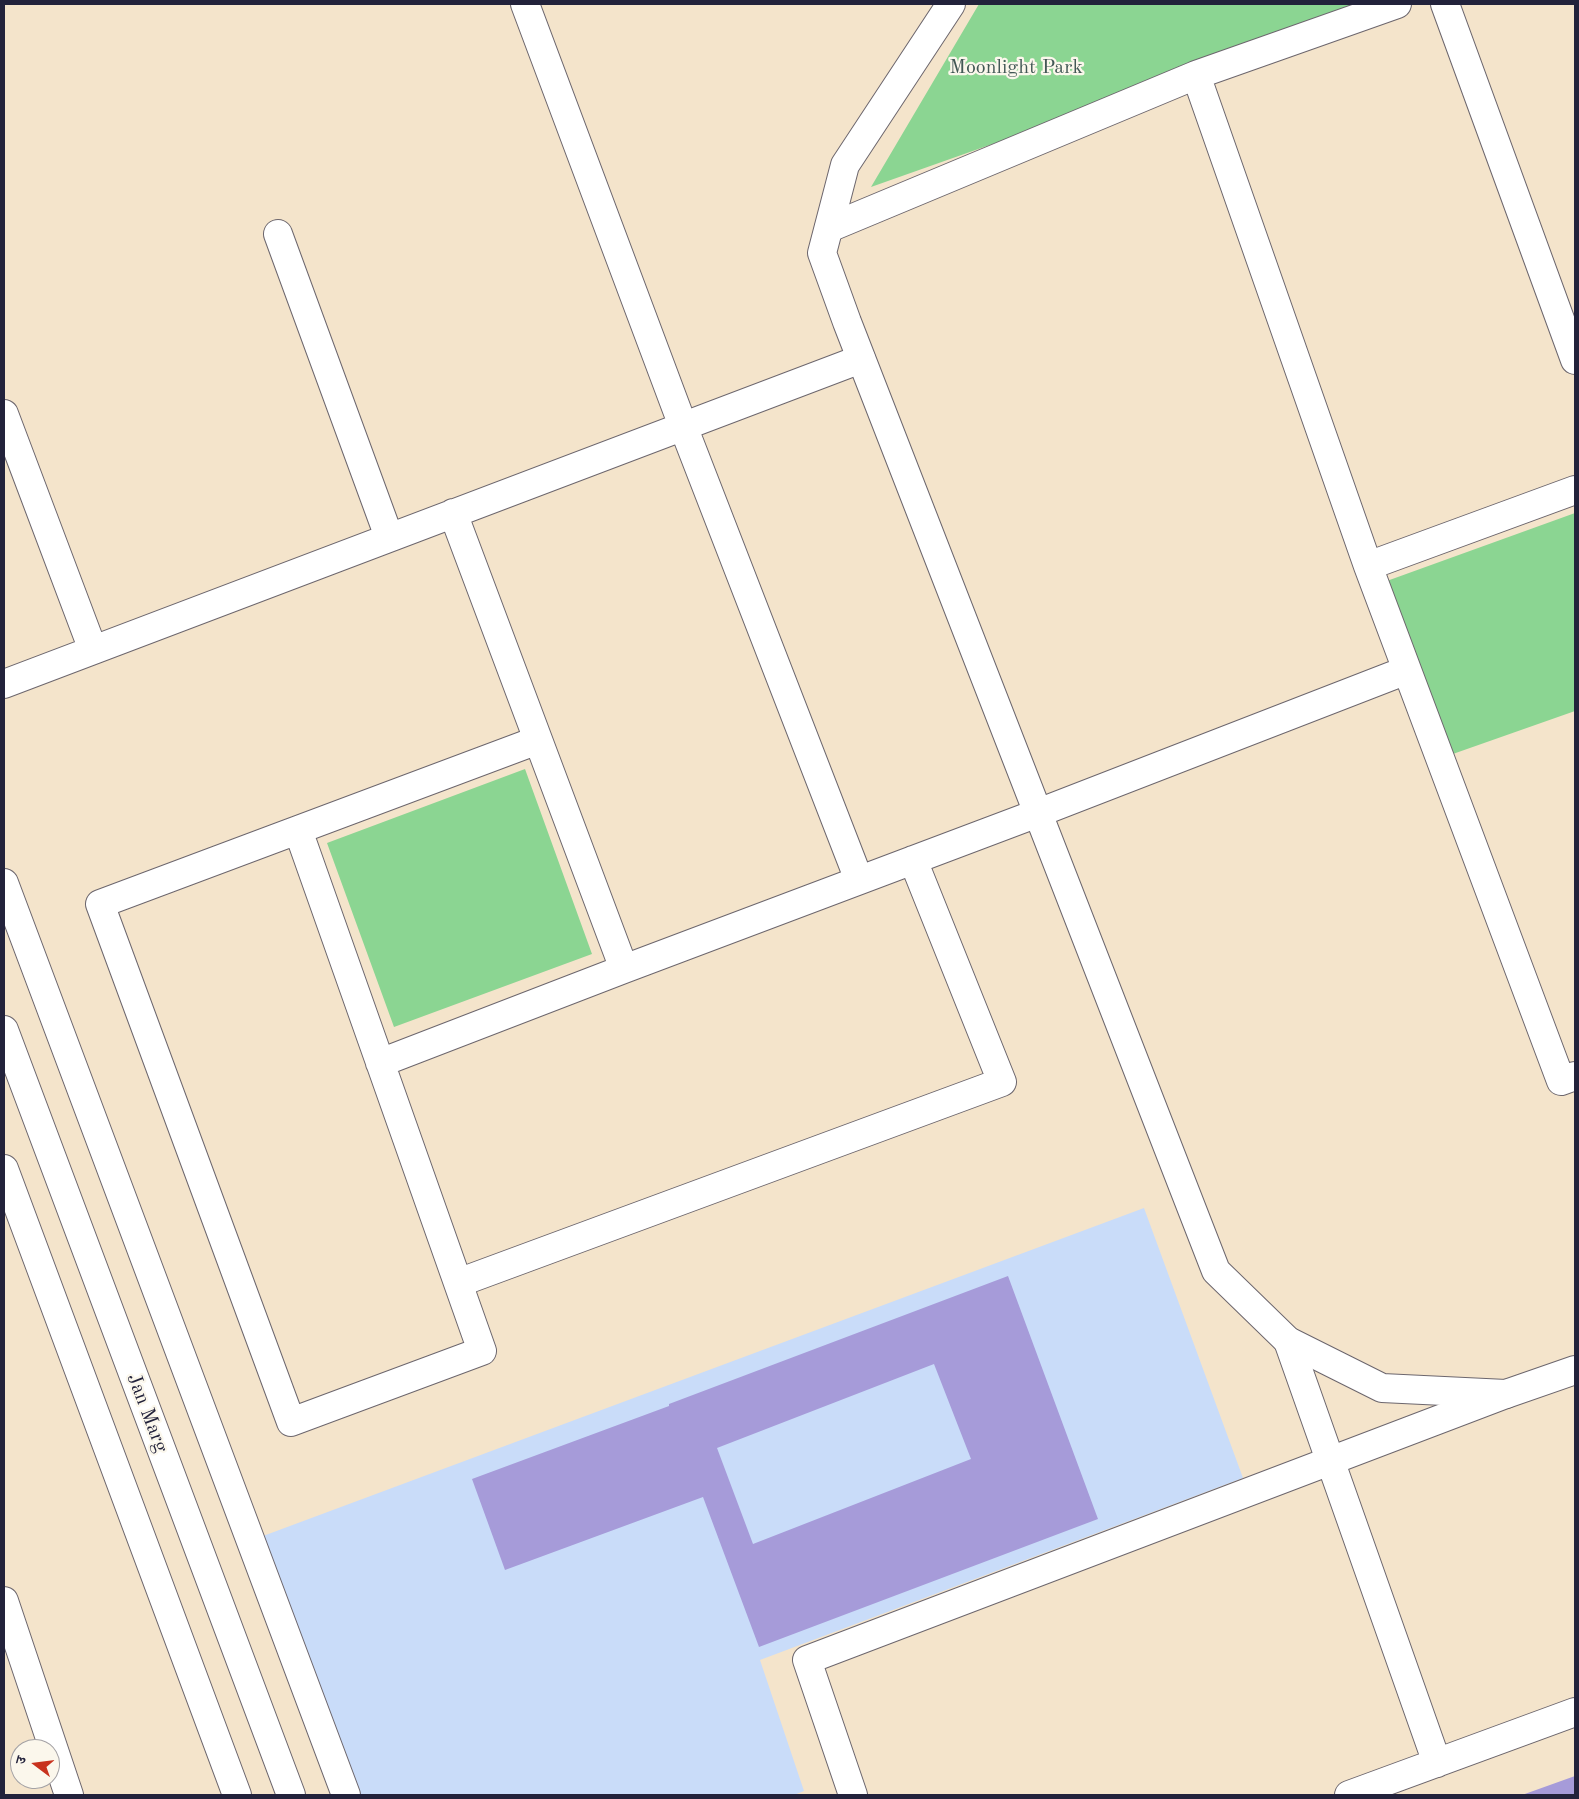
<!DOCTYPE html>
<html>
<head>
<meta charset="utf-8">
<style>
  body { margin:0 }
  #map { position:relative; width:1579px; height:1799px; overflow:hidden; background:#f4e4cb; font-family:"Old Standard TT","Noto Serif Devanagari",serif }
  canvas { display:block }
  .frame { position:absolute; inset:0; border:5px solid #22223b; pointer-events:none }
  .north { position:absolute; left:10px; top:1739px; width:50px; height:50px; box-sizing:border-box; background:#fbf7ec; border:1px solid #a4a2a5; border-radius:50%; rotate:285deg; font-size:14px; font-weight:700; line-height:20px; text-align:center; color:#22223b }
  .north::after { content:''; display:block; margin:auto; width:18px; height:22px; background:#c8321e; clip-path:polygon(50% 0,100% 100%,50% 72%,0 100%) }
</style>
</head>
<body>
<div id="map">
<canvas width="1579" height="1799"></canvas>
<div class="frame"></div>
<div class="north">उ</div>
</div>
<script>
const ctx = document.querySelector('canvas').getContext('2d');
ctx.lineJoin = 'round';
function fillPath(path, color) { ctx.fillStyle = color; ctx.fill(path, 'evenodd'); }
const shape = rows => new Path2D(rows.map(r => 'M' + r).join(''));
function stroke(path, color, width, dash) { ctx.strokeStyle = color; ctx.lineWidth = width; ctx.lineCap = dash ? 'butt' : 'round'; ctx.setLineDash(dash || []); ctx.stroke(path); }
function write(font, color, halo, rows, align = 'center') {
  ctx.font = font + ' "Old Standard TT",serif'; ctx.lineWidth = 4.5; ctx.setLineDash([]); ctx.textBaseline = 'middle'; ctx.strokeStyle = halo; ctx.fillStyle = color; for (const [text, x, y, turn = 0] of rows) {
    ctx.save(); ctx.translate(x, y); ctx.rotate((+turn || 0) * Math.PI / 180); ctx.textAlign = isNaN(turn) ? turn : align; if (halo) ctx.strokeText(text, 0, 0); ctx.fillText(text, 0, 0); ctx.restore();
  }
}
fillPath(shape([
  [1144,1208,1243,1478,760,1660,804,1791,794,1795,351,1795,255,1539]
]), '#c9dcf9');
fillPath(shape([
  [979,4,1388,4,871,187],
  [1575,513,1575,711,1450,755,1384,582],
  [525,769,592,954,394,1027,327,843]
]), '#8bd592');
fillPath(shape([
  [1008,1276,1098,1519,759,1647,703,1497,505,1570,472,1479,669,1406,669,1404],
  [934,1364,971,1459,753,1544,717,1448],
  [1575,1776,1575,1795,1522,1795]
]), '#a69bd9');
const minor = shape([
  [525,4,683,426,859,880],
  [1445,4,1575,360],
  [1196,75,1368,566,1561,1081,1575,1076],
  [829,228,1196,75,1397,4],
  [278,234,389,537],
  [4,414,93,650],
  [453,513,624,969],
  [1368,566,1575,490],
  [4,684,861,359],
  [298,830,482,1351,291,1422,100,904,538,740],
  [380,1063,624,969,1038,813,1407,670],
  [458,1283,1002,1082,913,860],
  [1288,1341,1437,1763],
  [4,1601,69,1795],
  [853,1795,807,1660,1506,1394],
  [1349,1795,1575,1712]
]);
const tertiary = shape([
  [951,4,845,165,822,253,847,322,1216,1271,1288,1341,1382,1388,1506,1394,1575,1370],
  [4,883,346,1795]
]);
const secondary = shape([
  [4,1030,291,1795],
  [4,1169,237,1795]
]);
stroke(minor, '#6c666d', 30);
stroke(tertiary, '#6c666d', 30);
stroke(secondary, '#6c666d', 30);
stroke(minor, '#fff', 28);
stroke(tertiary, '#fff', 28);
stroke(secondary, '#fff', 28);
write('20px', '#425855', '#fbf7ec', [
  ["Moonlight Park",1016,68]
]);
write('20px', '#22223b', '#fbf7ec', [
  ["Jan Marg",147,1413,69]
]);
</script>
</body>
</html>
